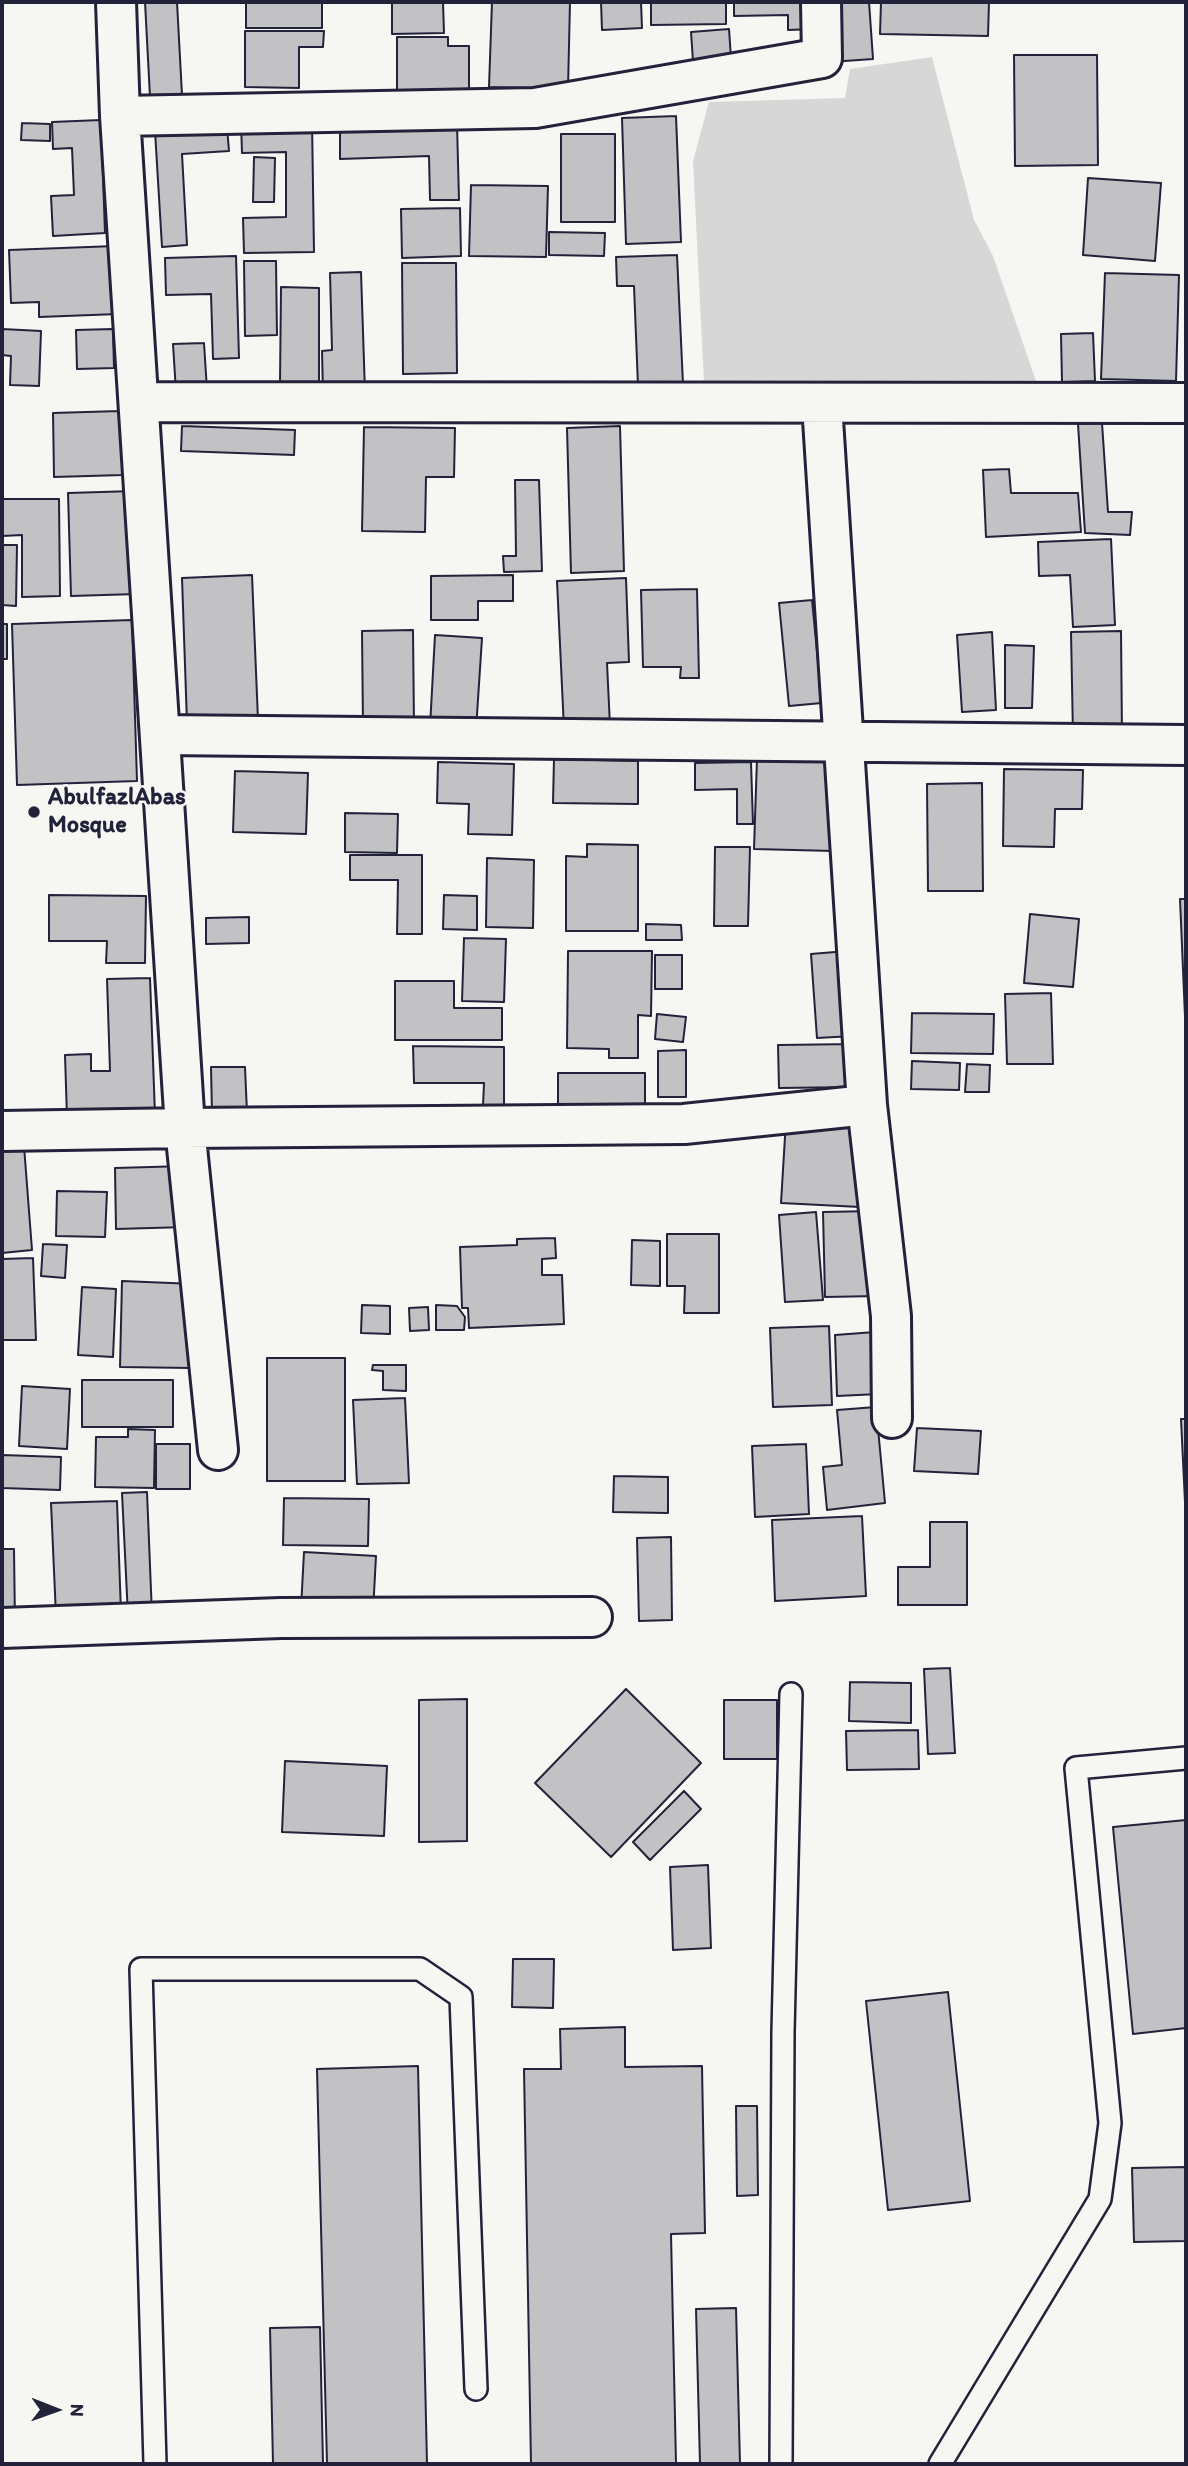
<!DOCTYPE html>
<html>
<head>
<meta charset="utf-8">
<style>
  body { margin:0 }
  #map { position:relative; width:1188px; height:2466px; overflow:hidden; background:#f6f6f2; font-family:Itim,sans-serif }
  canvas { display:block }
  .frame { position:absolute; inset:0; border:4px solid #22223b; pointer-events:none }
  .north { position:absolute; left:21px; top:2375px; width:70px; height:70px; -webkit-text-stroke:5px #f6f6f2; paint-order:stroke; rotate:91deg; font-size:19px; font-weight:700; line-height:28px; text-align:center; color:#22223b }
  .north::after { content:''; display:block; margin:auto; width:24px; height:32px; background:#22223b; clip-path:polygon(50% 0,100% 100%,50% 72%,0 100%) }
</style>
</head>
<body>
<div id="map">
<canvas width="1188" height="2466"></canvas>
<div class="frame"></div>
<div class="north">N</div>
</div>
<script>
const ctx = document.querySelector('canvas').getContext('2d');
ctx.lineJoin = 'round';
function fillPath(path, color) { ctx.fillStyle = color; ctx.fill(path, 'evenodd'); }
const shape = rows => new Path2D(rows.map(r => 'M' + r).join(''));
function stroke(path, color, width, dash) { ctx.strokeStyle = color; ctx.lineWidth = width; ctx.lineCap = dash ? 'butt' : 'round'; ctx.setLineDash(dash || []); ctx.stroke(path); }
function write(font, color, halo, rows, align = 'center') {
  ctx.font = font + ' Itim,sans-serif'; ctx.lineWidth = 5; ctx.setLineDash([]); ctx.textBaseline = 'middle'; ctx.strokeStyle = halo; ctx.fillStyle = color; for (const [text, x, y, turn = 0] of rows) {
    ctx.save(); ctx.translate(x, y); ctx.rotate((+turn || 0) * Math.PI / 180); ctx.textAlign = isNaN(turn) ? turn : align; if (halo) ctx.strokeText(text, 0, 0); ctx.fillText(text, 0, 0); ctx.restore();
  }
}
fillPath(shape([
  [932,57,974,220,993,256,1037,384,807,381,704,383,693,161,709,102,845,98,850,69]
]), '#d7d7d7');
const building = shape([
  [145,2,177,2,182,95,150,97,145,2],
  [246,2,322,2,322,28,246,28,246,2],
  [392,2,443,2,444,33,392,34,392,2],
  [492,2,570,2,568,89,489,87,492,2],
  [601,2,641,2,642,28,602,30,601,2],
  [651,2,726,2,726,24,651,25,651,2],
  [734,2,814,2,815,29,788,30,788,15,734,16,734,2],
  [826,2,869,2,873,59,830,62,826,2],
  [881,2,989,2,988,36,880,34,881,2],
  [729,29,731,58,693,61,691,32,729,29],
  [245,31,324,31,323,47,299,47,299,88,245,87,245,31],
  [397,37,448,37,448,46,469,46,469,92,397,92,397,37],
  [1014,55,1097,55,1098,165,1015,166,1014,55],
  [676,116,681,242,626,244,622,118,676,116],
  [101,120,105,233,53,236,51,196,74,195,72,148,53,149,52,122,101,120],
  [312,121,314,252,244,253,243,218,286,217,286,152,242,153,241,122,312,121],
  [22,123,50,124,50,141,21,140,22,123],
  [457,124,459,200,430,200,429,156,340,159,340,128,457,124],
  [227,127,229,151,182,154,187,245,162,247,155,131,227,127],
  [561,134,615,134,615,222,561,222,561,134],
  [254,157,275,158,274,202,253,202,254,157],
  [1088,178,1161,183,1155,261,1083,255,1088,178],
  [471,185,548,186,546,257,469,256,471,185],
  [460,208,461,256,402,258,401,209,460,208],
  [549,232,605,233,604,256,549,255,549,232],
  [115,246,118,314,39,317,39,302,11,303,9,250,115,246],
  [677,255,683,384,638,386,634,286,617,286,616,257,677,255],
  [236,256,239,358,213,359,211,294,166,295,165,258,236,256],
  [244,261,276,261,277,335,245,336,244,261],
  [402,263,456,263,457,373,403,374,402,263],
  [361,272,365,392,323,394,322,351,332,350,330,273,361,272],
  [1105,273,1179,275,1176,381,1101,379,1105,273],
  [281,287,319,288,319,384,280,383,281,287],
  [2,329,41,331,39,386,10,385,11,356,2,355,2,329],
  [113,329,114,368,77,369,76,330,113,329],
  [1093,333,1095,381,1062,382,1061,334,1093,333],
  [204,343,207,390,176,392,173,344,204,343],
  [120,411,123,475,54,477,53,413,120,411],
  [1102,423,1108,512,1132,512,1130,535,1085,533,1078,424,1102,423],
  [182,426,295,430,294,455,181,451,182,426],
  [620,426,624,571,571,573,567,428,620,426],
  [364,427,455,428,454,477,426,477,425,532,362,531,364,427],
  [1009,469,1011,493,1078,493,1081,532,986,537,983,470,1009,469],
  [515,480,539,480,542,571,504,572,503,556,516,556,515,480],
  [134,491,137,594,71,596,68,493,134,491],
  [2,499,59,499,60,596,22,597,22,535,2,536,2,499],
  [1111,539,1115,625,1073,627,1070,575,1039,576,1038,542,1111,539],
  [2,545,17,545,16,606,2,605,2,545],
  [252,575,258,720,187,723,182,578,252,575],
  [513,575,513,601,478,601,478,620,431,620,431,576,513,575],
  [626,578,629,662,607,663,610,726,564,729,557,581,626,578],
  [697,589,699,678,680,678,681,667,643,667,641,590,697,589],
  [812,600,822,703,789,706,779,603,812,600],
  [132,620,137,781,17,785,12,624,132,620],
  [2,624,7,624,7,659,2,659,2,624],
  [413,630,414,725,363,726,362,631,413,630],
  [1121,631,1122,735,1073,736,1071,632,1121,631],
  [992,632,996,710,962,712,957,635,992,632],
  [435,635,482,638,476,730,430,727,435,635],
  [1005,645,1034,646,1032,708,1005,708,1005,645],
  [757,758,837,760,834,851,754,849,757,758],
  [554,759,638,761,638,804,553,803,554,759],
  [438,762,514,764,512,835,468,834,469,804,437,803,438,762],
  [751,762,753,824,737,824,737,789,695,790,695,763,751,762],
  [1004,769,1083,770,1082,809,1055,809,1054,847,1003,846,1004,769],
  [235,771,308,773,306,834,233,832,235,771],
  [982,783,983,891,928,891,927,784,982,783],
  [345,813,398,814,397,853,345,852,345,813],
  [587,844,638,845,638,931,566,931,566,856,587,857,587,844],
  [715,847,750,847,748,926,714,926,715,847],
  [350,855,422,855,422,934,397,934,398,880,350,880,350,855],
  [487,858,534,860,533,928,486,927,487,858],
  [49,895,146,896,145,963,106,963,107,941,49,941,49,895],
  [444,895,477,896,477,930,443,929,444,895],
  [1180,899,1186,899,1186,1040,1180,899],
  [1030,914,1079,919,1073,987,1024,983,1030,914],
  [249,917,249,943,206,944,206,918,249,917],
  [646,924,681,925,682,940,646,940,646,924],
  [464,938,506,939,504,1002,462,1001,464,938],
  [568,951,652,951,651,1016,638,1015,638,1058,609,1058,609,1049,567,1048,568,951],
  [847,951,853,1036,817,1038,811,954,847,951],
  [655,955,682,955,682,989,655,989,655,955],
  [150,978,155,1115,67,1118,65,1055,91,1054,91,1071,110,1071,107,979,150,978],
  [395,981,454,981,454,1008,502,1008,502,1040,395,1040,395,981],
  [1051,993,1053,1064,1007,1064,1005,994,1051,993],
  [912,1013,994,1014,993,1054,911,1053,912,1013],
  [657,1014,686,1017,683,1042,655,1039,657,1014],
  [856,1044,857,1087,779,1088,778,1045,856,1044],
  [413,1046,504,1047,504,1107,483,1106,484,1083,414,1083,413,1046],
  [686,1050,686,1097,658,1097,658,1051,686,1050],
  [912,1061,960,1063,959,1090,911,1089,912,1061],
  [967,1064,990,1065,989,1092,965,1092,967,1064],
  [211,1067,245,1067,247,1113,212,1114,211,1067],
  [558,1073,645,1073,645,1105,558,1105,558,1073],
  [786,1120,863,1124,860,1207,781,1203,786,1120],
  [24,1146,32,1250,2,1253,2,1148,24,1146],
  [186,1166,187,1227,116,1229,115,1168,186,1166],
  [57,1191,107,1192,105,1237,56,1236,57,1191],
  [875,1211,877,1296,825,1297,823,1212,875,1211],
  [816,1212,823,1300,785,1302,779,1215,816,1212],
  [667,1234,719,1234,719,1313,684,1313,685,1286,667,1286,667,1234],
  [555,1238,556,1258,542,1259,542,1275,562,1275,564,1324,469,1328,468,1308,462,1308,460,1247,517,1245,517,1239,555,1238],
  [632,1240,660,1241,660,1286,631,1285,632,1240],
  [43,1244,67,1245,65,1278,41,1276,43,1244],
  [33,1258,36,1340,2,1340,2,1259,33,1258],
  [122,1281,195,1284,192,1368,120,1367,122,1281],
  [82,1287,116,1289,113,1357,78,1355,82,1287],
  [362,1305,390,1306,390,1334,361,1333,362,1305],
  [436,1305,457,1306,465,1317,464,1330,436,1330,436,1305],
  [428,1307,429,1330,410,1331,409,1308,428,1307],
  [829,1326,832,1405,773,1407,770,1328,829,1326],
  [875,1332,879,1394,837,1396,835,1335,875,1332],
  [267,1358,345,1358,345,1481,267,1481,267,1358],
  [373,1365,406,1365,406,1391,383,1390,383,1371,372,1370,373,1365],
  [82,1380,173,1380,173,1427,82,1427,82,1380],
  [22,1386,70,1389,67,1449,19,1446,22,1386],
  [405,1398,409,1483,357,1484,353,1400,405,1398],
  [876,1407,885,1503,827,1510,823,1467,842,1465,837,1410,876,1407],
  [1181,1419,1186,1419,1186,1523,1181,1419],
  [917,1428,981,1431,978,1474,914,1471,917,1428],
  [128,1429,155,1430,154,1488,95,1487,96,1437,128,1437,128,1429],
  [156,1444,190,1444,190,1489,156,1489,156,1444],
  [806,1444,809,1514,755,1517,752,1446,806,1444],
  [2,1455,61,1457,60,1490,2,1488,2,1455],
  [614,1476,668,1477,668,1513,613,1512,614,1476],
  [147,1492,152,1615,128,1616,122,1493,147,1492],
  [284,1498,369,1499,368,1546,283,1545,284,1498],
  [117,1501,121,1613,56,1616,51,1503,117,1501],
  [862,1516,866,1596,775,1601,772,1520,862,1516],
  [930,1522,967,1522,967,1605,898,1605,898,1567,930,1567,930,1522],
  [671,1537,672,1620,639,1621,637,1538,671,1537],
  [2,1549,14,1549,15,1625,2,1625,2,1549],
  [304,1552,376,1556,373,1612,301,1608,304,1552],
  [950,1668,955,1753,928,1754,924,1669,950,1668],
  [850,1682,911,1683,911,1723,849,1721,850,1682],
  [626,1689,701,1763,611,1857,535,1783,626,1689],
  [467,1699,467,1841,419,1842,419,1700,467,1699],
  [724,1700,777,1700,777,1759,724,1759,724,1700],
  [918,1730,919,1769,847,1770,846,1731,918,1730],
  [285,1761,387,1766,384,1836,282,1832,285,1761],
  [684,1791,701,1809,650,1860,633,1842,684,1791],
  [1186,1820,1186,2028,1133,2034,1113,1827,1186,1820],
  [708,1865,711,1948,673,1950,670,1867,708,1865],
  [513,1959,554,1959,553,2008,512,2007,513,1959],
  [948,1992,970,2201,888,2210,866,2001,948,1992],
  [625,2027,625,2067,702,2066,705,2233,671,2234,676,2464,531,2464,524,2069,561,2069,560,2029,625,2027],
  [418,2066,427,2464,327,2464,317,2069,418,2066],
  [736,2106,757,2106,758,2195,737,2196,736,2106],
  [1186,2167,1186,2241,1134,2242,1132,2168,1186,2167],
  [736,2308,740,2464,700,2464,696,2309,736,2308],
  [320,2327,323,2464,273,2464,270,2328,320,2327]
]);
fillPath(building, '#c2c2c4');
stroke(building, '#22223b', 2);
const service = shape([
  [155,2464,141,1969,420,1969,461,1997,476,2389],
  [781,2464,783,2032,791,1694],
  [940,2464,1100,2199,1110,2123,1076,1768,1186,1758]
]);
const minor = shape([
  [120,116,535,108,822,58,821,2],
  [139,402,1186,403],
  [822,404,867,1105,891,1316,892,1418],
  [160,735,1186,745],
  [2,1131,185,1128,120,116,116,2],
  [218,1450,185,1128,684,1124,867,1105],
  [2,1628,281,1618,592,1617]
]);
stroke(service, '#22223b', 26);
stroke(minor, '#22223b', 44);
stroke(service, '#f6f6f2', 21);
stroke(minor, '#f6f6f2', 38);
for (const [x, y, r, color] of [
  [34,812,7,"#22223b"]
]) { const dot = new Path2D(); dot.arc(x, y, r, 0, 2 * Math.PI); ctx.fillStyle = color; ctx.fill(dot); stroke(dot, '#f6f6f2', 2.5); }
write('bold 24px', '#22223b', '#f6f6f2', [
  ["AbulfazlAbas",48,798],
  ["Mosque",48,826]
], 'left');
</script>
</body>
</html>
